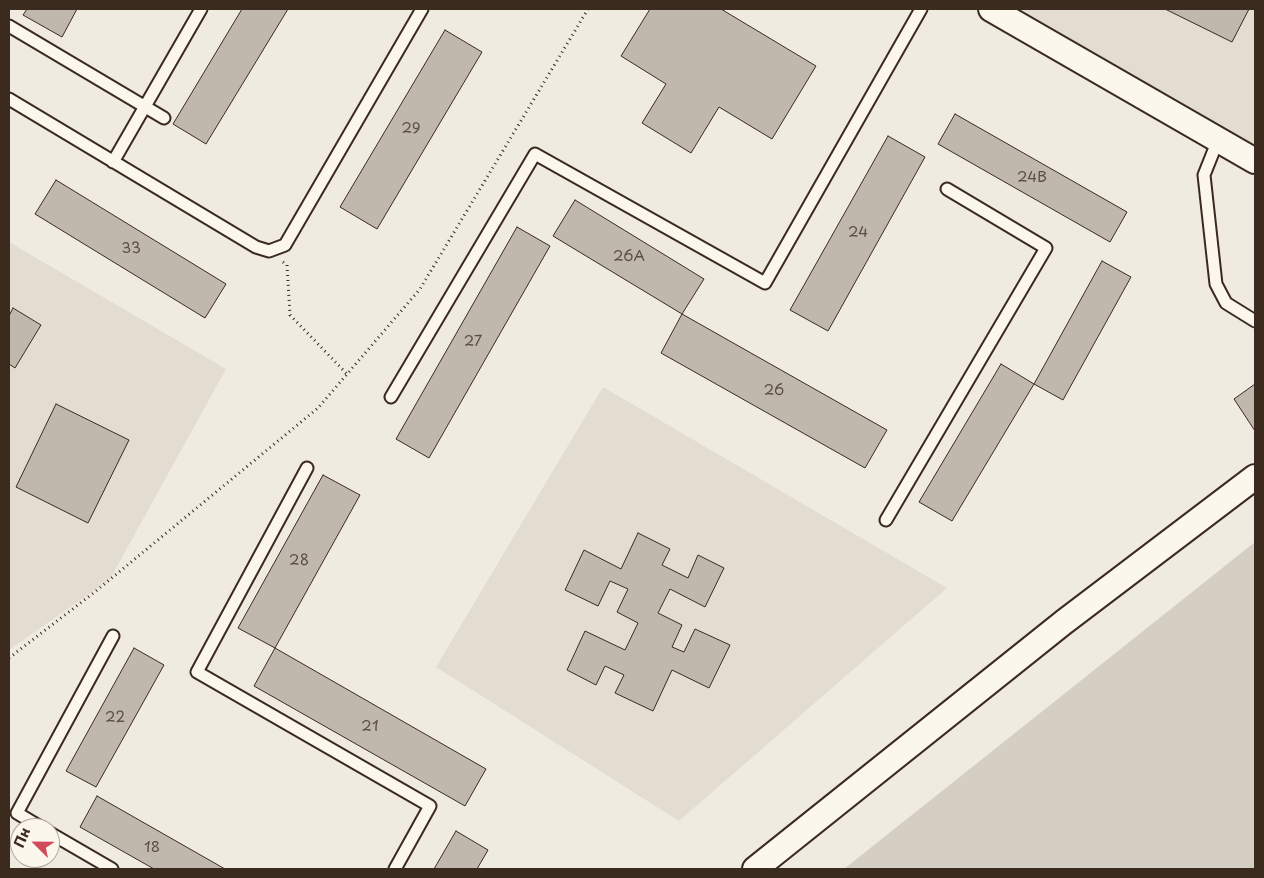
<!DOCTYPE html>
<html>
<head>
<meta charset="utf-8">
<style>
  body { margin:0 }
  #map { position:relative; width:1264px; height:878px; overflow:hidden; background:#f0ebe0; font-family:"Playpen Sans",sans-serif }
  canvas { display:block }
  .frame { position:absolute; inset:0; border:10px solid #3b2a1e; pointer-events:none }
  .north { position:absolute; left:10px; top:818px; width:50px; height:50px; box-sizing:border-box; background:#fbf7ec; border:1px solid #aea59a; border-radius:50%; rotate:293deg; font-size:14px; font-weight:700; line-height:20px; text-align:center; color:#3b2a1e }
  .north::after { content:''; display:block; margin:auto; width:18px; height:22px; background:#d1495b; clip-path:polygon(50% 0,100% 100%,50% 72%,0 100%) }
</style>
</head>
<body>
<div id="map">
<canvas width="1264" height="878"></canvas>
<div class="frame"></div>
<div class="north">Пн</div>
</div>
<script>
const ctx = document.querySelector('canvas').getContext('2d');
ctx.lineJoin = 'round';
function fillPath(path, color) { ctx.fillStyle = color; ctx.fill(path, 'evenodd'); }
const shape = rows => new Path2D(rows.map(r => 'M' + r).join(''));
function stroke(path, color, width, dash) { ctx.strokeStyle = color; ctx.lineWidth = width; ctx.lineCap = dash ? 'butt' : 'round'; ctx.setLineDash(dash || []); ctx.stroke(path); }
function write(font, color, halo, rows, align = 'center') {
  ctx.font = font + ' "Playpen Sans",sans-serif'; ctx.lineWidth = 4.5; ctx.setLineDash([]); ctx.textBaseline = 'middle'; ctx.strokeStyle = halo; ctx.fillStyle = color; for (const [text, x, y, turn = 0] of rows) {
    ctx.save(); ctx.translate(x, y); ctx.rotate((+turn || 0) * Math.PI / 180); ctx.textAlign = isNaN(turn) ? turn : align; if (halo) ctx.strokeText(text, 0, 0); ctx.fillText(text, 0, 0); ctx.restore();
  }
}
fillPath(shape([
  [991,9,1255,9,1255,161],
  [9,242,226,369,110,579,9,650],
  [603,387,947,588,679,821,436,667]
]), '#e2dcd1');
fillPath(shape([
  [1255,542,1255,869,844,869]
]), '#d5cec3');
const building = shape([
  [27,9,77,9,62,37,23,15,27,9],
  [242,9,288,9,206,144,173,124,242,9],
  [650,9,721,9,816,66,772,139,719,107,691,153,642,123,666,84,621,56,650,9],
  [1165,9,1249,9,1232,42,1165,9],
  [445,30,482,52,377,229,340,207,445,30],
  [955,114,1127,212,1110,242,938,144,955,114],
  [888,136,925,157,828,331,790,310,888,136],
  [56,180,226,284,205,318,35,214,56,180],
  [575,200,704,279,682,314,553,236,575,200],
  [517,227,550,246,429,458,396,439,517,227],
  [1102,261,1131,277,1063,400,1034,384,1102,261],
  [13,308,41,325,15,368,9,364,9,316,13,308],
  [682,314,887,430,865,468,661,353,682,314],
  [1001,364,1034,384,952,521,919,502,1001,364],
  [1255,384,1255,431,1234,399,1255,384],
  [56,404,129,440,88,523,16,487,56,404],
  [323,475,360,495,275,648,238,628,323,475],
  [638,533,670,549,662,565,688,578,698,555,724,568,705,607,670,589,658,613,682,625,672,647,684,652,695,629,730,645,709,688,672,670,653,711,615,693,624,675,605,666,596,685,567,670,585,631,625,650,638,623,617,612,628,589,610,581,598,606,565,590,584,550,621,569,638,533],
  [134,648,164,665,96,787,66,771,134,648],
  [275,648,486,769,465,806,254,686,275,648],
  [97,796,225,869,154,869,80,827,97,796],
  [456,831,488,850,477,869,434,869,456,831]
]);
fillPath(building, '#c0b8ad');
stroke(building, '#3b2a1e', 1);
const lane = shape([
  [9,26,164,118],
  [9,99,256,247,269,251,285,245,422,9],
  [1218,140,1204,175,1216,284,1226,303,1255,321],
  [113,162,201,9],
  [391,397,535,154,765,283,921,9],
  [307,468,197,672,430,806,395,869],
  [886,520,1046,248,947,189],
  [42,828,17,813,113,636],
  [50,833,112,869]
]);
const street = shape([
  [991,9,1255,161],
  [755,869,1064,622,1255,477]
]);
stroke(lane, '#3b2a1e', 15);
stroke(street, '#3b2a1e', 28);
stroke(shape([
  [283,262,287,265,290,315,347,374],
  [9,658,96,591,318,408,420,289,588,9]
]), '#3b2a1e', 3, [1, 4]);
stroke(lane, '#fbf7ec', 11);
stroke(street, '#fbf7ec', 24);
write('15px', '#5c4e42', null, [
  ["29",411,129],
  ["24В",1032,178],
  ["24",858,233],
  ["33",131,249],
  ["26А",629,257],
  ["27",473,342],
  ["26",774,391],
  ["28",299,561],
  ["22",115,718],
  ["21",370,727],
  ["18",152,848]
]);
</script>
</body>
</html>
